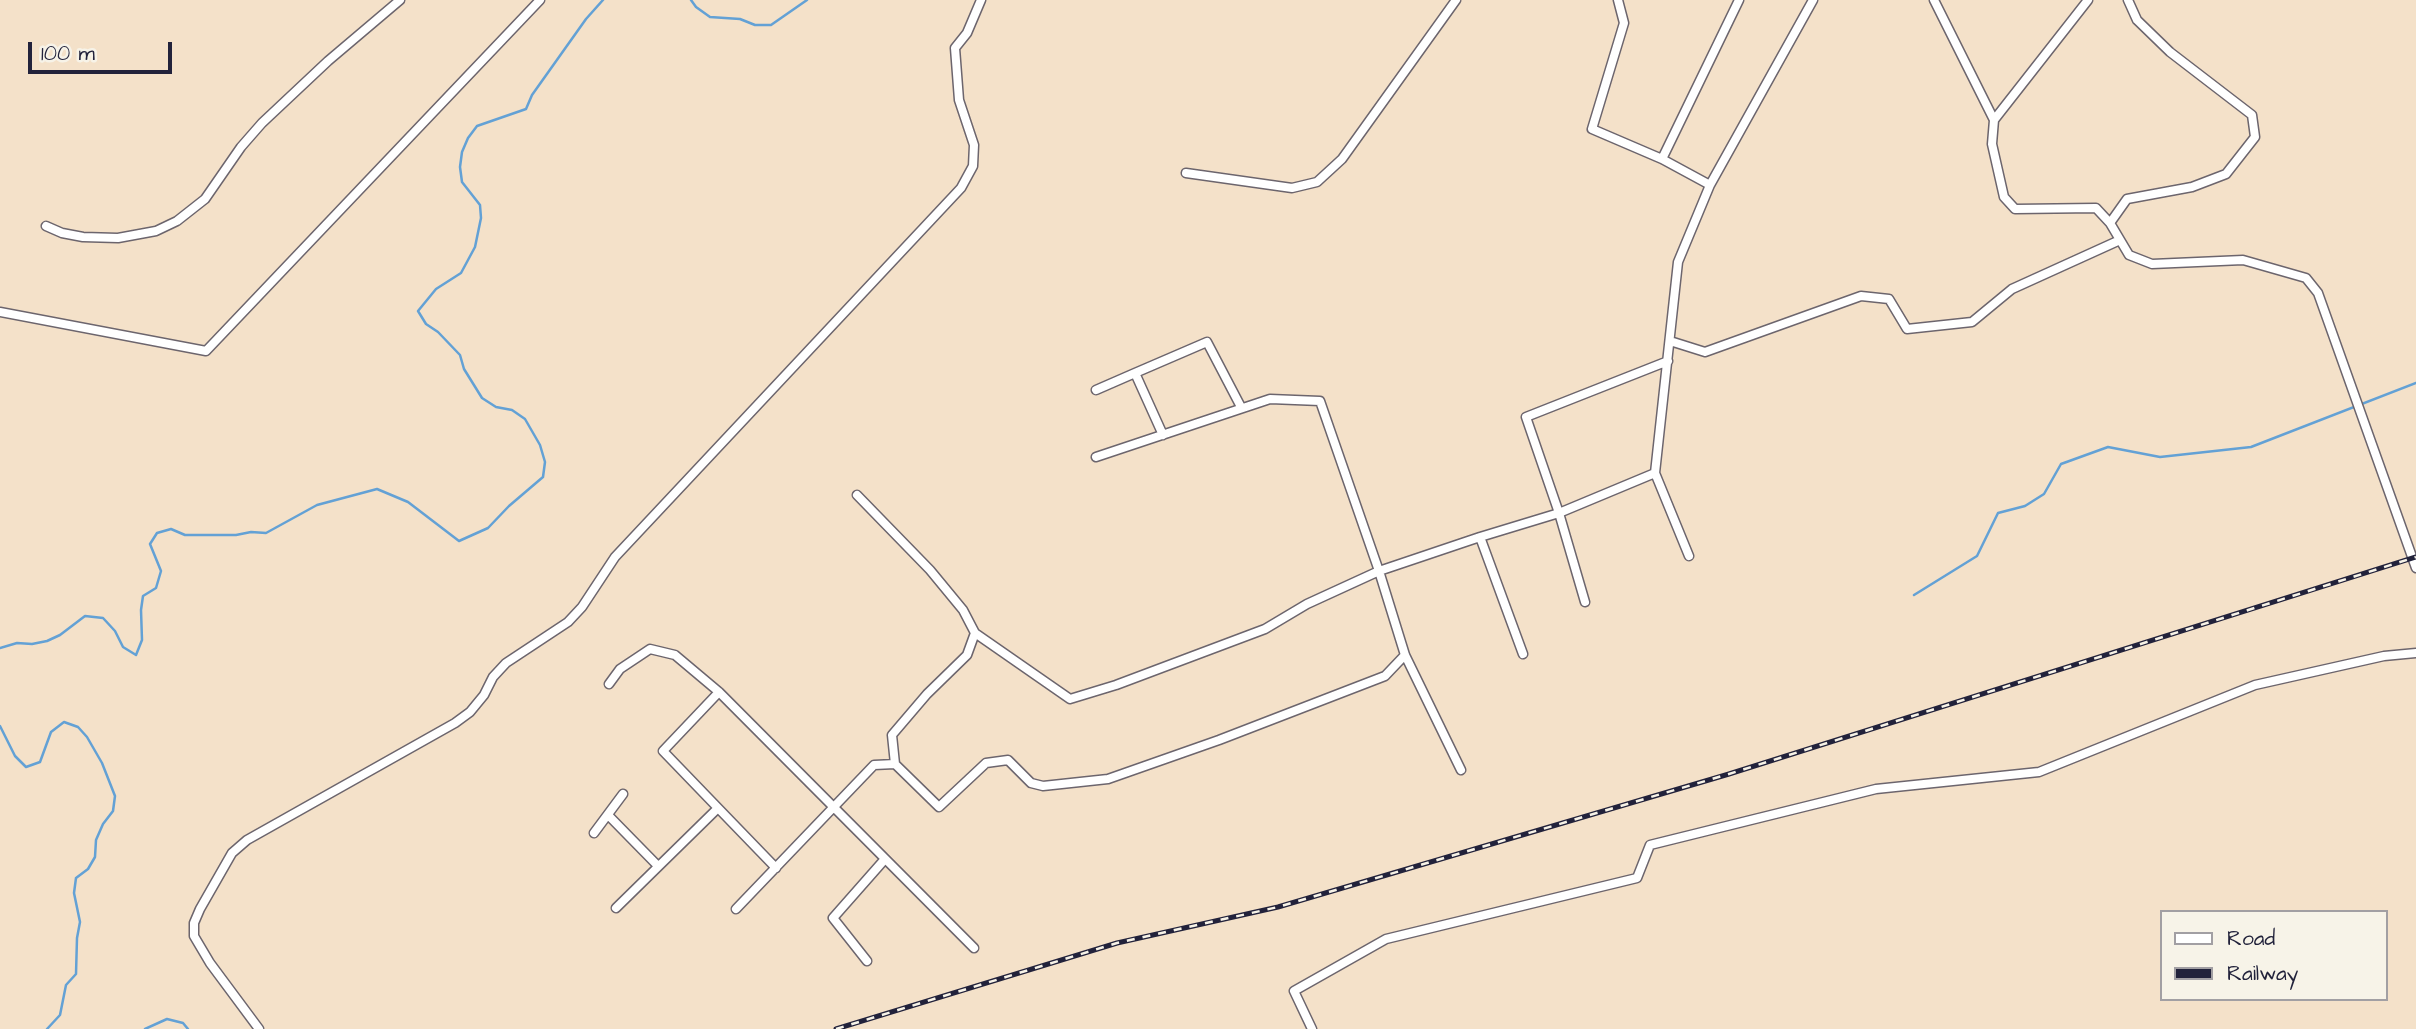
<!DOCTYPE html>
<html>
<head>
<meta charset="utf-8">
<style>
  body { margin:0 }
  #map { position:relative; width:2416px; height:1029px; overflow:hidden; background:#f4e1c9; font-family:"Architects Daughter",sans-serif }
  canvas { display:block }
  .legend { position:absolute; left:2160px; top:910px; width:228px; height:91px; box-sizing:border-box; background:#f7f3e8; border:2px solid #a29fa3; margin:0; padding:9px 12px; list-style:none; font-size:21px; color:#22223b }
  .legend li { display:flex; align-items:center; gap:14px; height:35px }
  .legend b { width:35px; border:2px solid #a29fa3 }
  .scale { position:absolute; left:28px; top:42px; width:144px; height:32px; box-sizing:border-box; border:4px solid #22223b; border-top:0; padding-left:9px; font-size:21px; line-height:24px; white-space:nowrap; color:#22223b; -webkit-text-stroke:5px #f7f3e8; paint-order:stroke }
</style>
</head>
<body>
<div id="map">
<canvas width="2416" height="1029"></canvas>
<ul class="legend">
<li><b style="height:9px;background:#fff"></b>Road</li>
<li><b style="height:9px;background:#22223b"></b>Railway</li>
</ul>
<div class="scale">100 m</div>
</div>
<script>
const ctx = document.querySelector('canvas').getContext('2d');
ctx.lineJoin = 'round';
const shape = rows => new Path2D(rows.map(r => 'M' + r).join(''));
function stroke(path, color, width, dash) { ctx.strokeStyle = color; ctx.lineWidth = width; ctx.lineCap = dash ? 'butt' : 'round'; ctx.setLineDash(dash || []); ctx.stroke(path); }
stroke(shape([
  [691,0,696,7,710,17,740,19,755,25,771,25,807,0],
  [1914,595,1977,556,1998,513,2025,506,2044,494,2061,464,2108,447,2160,457,2251,447,2416,383],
  [0,648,17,643,32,644,47,641,60,635,85,616,103,618,115,631,123,647,136,655,142,640,141,610,143,596,156,588,161,571,150,544,157,533,171,529,185,535,236,535,251,532,266,533,317,505,377,489,408,502,459,541,488,528,509,506,543,477,545,462,540,445,525,419,512,410,496,407,482,398,464,369,460,355,438,332,426,324,418,311,436,289,461,273,475,247,481,218,480,205,462,182,460,167,462,152,468,138,477,126,526,109,532,95,586,19,603,0],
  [0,726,15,756,26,767,40,762,51,732,64,722,78,727,87,737,102,763,115,796,113,811,103,824,96,840,95,857,88,869,76,878,74,893,80,922,77,938,76,974,66,985,60,1015,47,1029],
  [145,1029,167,1019,183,1023,188,1029]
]), '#63a1d5', 2.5);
const minor = shape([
  [1618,0,1624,23,1592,129,1662,159,1710,185],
  [1934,0,1994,120,1992,144,2004,197,2015,209,2096,208,2110,223,2129,255,2152,264,2243,260,2306,278,2318,293,2416,568],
  [1994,120,2088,0],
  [1662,159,1739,0],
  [1186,173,1292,188,1317,182,1342,159,1456,0],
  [2110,223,2127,199,2192,187,2226,174,2255,137,2252,115,2170,52,2137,20,2128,0],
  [46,226,62,233,83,237,118,238,156,231,177,221,205,199,241,147,262,123,328,61,400,0],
  [0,312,206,351,540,0],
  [1670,341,1705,352,1861,296,1889,299,1907,329,1972,322,2012,289,2120,240],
  [1135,373,1207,342,1241,407],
  [1096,390,1135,373,1163,435],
  [1655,473,1559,513,1526,417,1668,361],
  [857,495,930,570,963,610,975,633,967,655,927,694,892,735,895,764],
  [1480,537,1559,513,1585,602],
  [1689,556,1655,473,1678,262,1710,185,1813,0],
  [975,633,1070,699,1116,685,1265,629,1307,604,1379,571,1320,401,1270,399,1096,457],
  [609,684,620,669,650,649,675,655,719,692],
  [1461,770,1405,655,1379,571,1480,537,1523,654],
  [718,808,663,751,719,692,974,948],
  [608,815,658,866],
  [594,833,623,794],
  [616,908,718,808,776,868],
  [736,909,874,765,895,764,939,807,986,763,1008,760,1031,783,1043,786,1108,779,1219,740,1385,676,1405,655],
  [867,961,833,918,885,859],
  [259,1029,210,963,194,936,194,923,200,909,232,853,247,840,455,723,470,712,484,695,493,677,506,663,568,622,582,607,615,557,961,188,973,166,974,145,959,100,955,48,967,33,981,0],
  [1312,1029,1294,991,1386,939,1637,878,1650,845,1876,789,2039,772,2255,685,2384,656,2416,653]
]);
stroke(minor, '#6c656d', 11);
stroke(minor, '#fff', 8);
const rail = shape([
  [836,1029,1117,943,1278,907,1729,774,2416,557]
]);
stroke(rail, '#22223b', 5);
stroke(rail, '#f7f3e8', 2.5, [8]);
</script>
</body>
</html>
